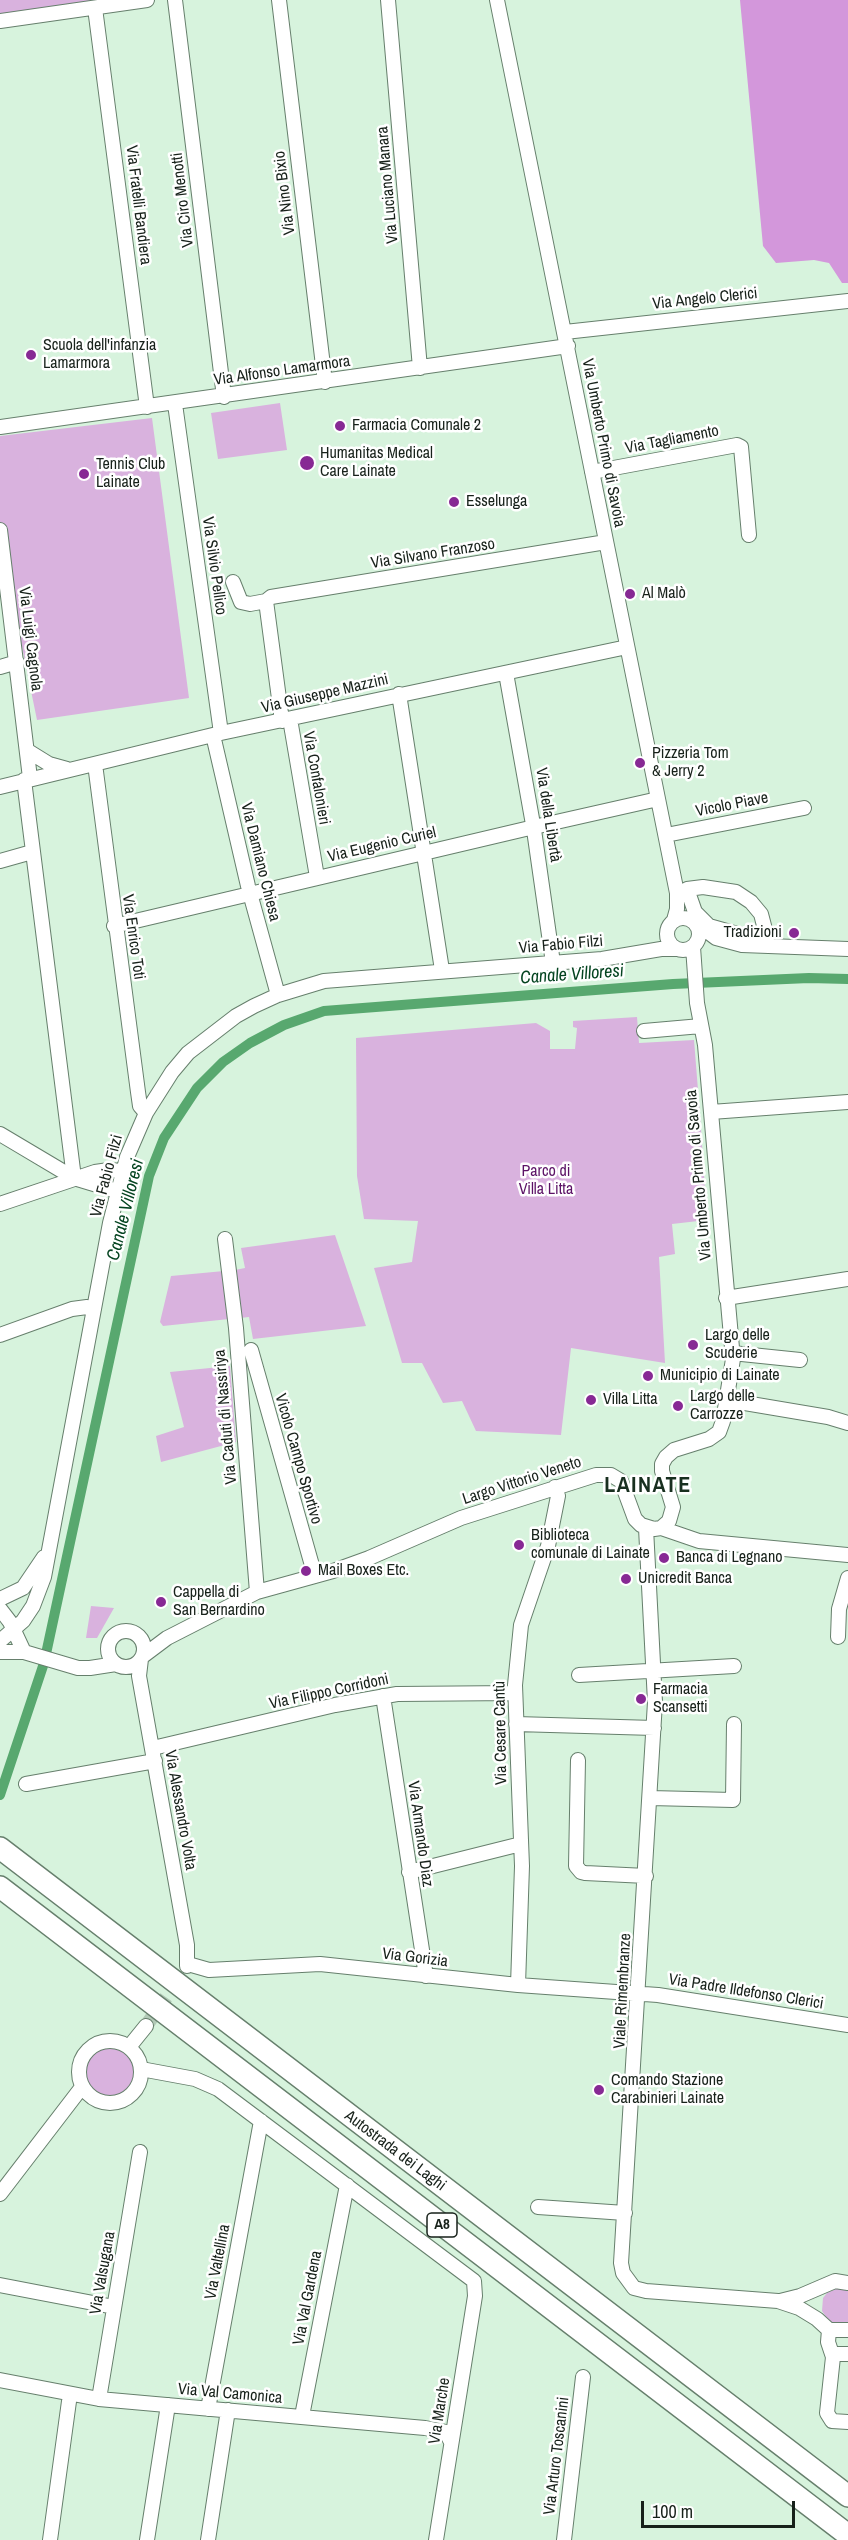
<!DOCTYPE html>
<html>
<head>
<meta charset="utf-8">
<style>
  body { margin:0 }
  #map { position:relative; width:848px; height:2540px; overflow:hidden; background:#d7f3dd; font-family:"Archivo Narrow",sans-serif }
  canvas { display:block }
  .scale { position:absolute; left:641px; top:2501px; width:154px; height:27px; box-sizing:border-box; border:3px solid #17211a; border-top:0; padding-left:8px; font-size:18px; line-height:21px; white-space:nowrap; color:#17211a; -webkit-text-stroke:4px #fff; paint-order:stroke }
</style>
</head>
<body>
<div id="map">
<canvas width="848" height="2540"></canvas>
<div class="scale">100 m</div>
</div>
<script>
const ctx = document.querySelector('canvas').getContext('2d');
ctx.lineJoin = 'round';
function fillPath(path, color) { ctx.fillStyle = color; ctx.fill(path, 'evenodd'); }
const shape = rows => new Path2D(rows.map(r => 'M' + r).join(''));
function stroke(path, color, width, dash) { ctx.strokeStyle = color; ctx.lineWidth = width; ctx.lineCap = dash ? 'butt' : 'round'; ctx.setLineDash(dash || []); ctx.stroke(path); }
function write(font, color, halo, rows, align = 'center') {
  ctx.font = font + ' "Archivo Narrow",sans-serif'; ctx.lineWidth = 5; ctx.setLineDash([]); ctx.textBaseline = 'middle'; ctx.strokeStyle = halo; ctx.fillStyle = color; for (const [text, x, y, turn = 0] of rows) {
    ctx.save(); ctx.translate(x, y); ctx.rotate((+turn || 0) * Math.PI / 180); ctx.textAlign = isNaN(turn) ? turn : align; if (halo) ctx.strokeText(text, 0, 0); ctx.fillText(text, 0, 0); ctx.restore();
  }
}
fillPath(shape([
  [0,0,95,0,96,1,0,15],
  [280,403,287,450,218,459,211,413],
  [152,418,189,698,37,720,0,539,0,436],
  [637,1017,639,1043,694,1040,700,1115,707,1220,672,1224,675,1254,659,1257,665,1363,571,1348,561,1435,476,1431,462,1401,443,1403,422,1363,402,1363,374,1268,412,1262,418,1221,364,1219,357,1176,356,1038,536,1023,550,1031,550,1049,575,1049,577,1028,573,1027,573,1021],
  [335,1235,366,1326,253,1339,249,1317,240,1318,235,1270,245,1268,241,1248],
  [224,1271,229,1319,163,1326,160,1322,171,1276],
  [230,1366,236,1442,161,1462,156,1436,184,1427,170,1372],
  [91,1606,114,1608,97,1638,86,1638],
  '83 2072a27 27 0 1 1 54 0a27 27 0 1 1-54 0Z',
  [838,2288,848,2290,848,2323,841,2325,829,2321,822,2311,823,2298,827,2293]
]), '#d9b2de');
fillPath(shape([
  [740,0,848,0,848,283,842,283,829,263,814,260,776,263,763,246]
]), '#d397db');
stroke(shape([
  [0,1795,44,1663,149,1176,164,1138,197,1088,223,1062,250,1043,284,1025,324,1011,673,984,809,978,848,979]
]), '#58a86f', 10);
stroke(shape([
  [146,2026,181,1976]
]), '#b1c9b6', 14, [14, 7]);
const minor = shape([
  [175,0,224,397],
  [279,0,325,382],
  [388,0,420,368],
  [497,0,677,893,677,909,674,920],
  [95,8,147,407],
  [0,21,147,0],
  [565,332,848,301],
  [175,404,221,733],
  [0,427,568,346],
  [592,472,737,445,741,447,749,535],
  [0,530,30,778],
  [233,582,241,602,250,604,266,601,271,597,606,542],
  [266,601,282,721],
  [0,667,17,662],
  [506,673,534,830,553,963],
  [399,694,442,970],
  [290,719,317,877],
  [213,735,248,886,278,995],
  [28,751,49,764,67,769],
  [95,764,138,1092,140,1106,146,1113],
  [24,780,74,1178],
  [0,787,221,733,627,647],
  [666,835,804,808],
  [0,861,32,852],
  [703,887,736,892,751,902,761,914,767,937,741,935,709,926,695,912,687,889,703,887],
  '667 934a16 16 0 1 1 32 0a16 16 0 1 1-32 0Z',
  [114,926,534,827,658,799],
  [708,932,716,938,742,945,848,949],
  [644,1031,701,1026],
  [711,1112,848,1102],
  [0,1134,74,1178,117,1191],
  [0,1204,95,1172,109,1170,122,1171],
  [225,1239,236,1328,257,1592],
  [726,1298,848,1279],
  [0,1335,72,1309,87,1307,94,1309],
  [251,1350,315,1576],
  [732,1353,800,1360],
  [727,1400,828,1417,848,1423],
  [646,1528,655,1702,621,2263,623,2273,634,2288,646,2291,778,2301,799,2308,817,2319,829,2330,848,2330],
  [661,1528,699,1541,848,1555],
  [0,1599,23,1588,44,1557],
  [0,1609,10,1622,24,1652],
  '108 1649a18 18 0 1 1 36 0a18 18 0 1 1-36 0Z',
  [838,1637,839,1609,848,1578],
  [0,1641,23,1621,33,1606,44,1577,110,1223,127,1157,146,1113,172,1072,188,1053,236,1016,254,1006,278,995,324,981,602,959,661,949,676,949],
  [0,1652,24,1652,78,1668,90,1668,116,1664],
  [143,1656,167,1638,257,1592,333,1571,369,1558,461,1518,596,1475,611,1475,621,1481,635,1519,641,1525,654,1529,661,1528,669,1521,673,1507,662,1471,662,1464,666,1457,674,1450,709,1439,719,1432,723,1421,733,1359,705,1045,697,1003,693,947],
  [141,1659,139,1676,187,1945,187,1966],
  [579,1675,734,1666],
  [383,1696,426,1976],
  [516,1724,654,1728],
  [153,1748,335,1705,397,1694,515,1693],
  [578,1760,576,1866,581,1872,585,1873,646,1876],
  [26,1784,155,1761],
  [650,1798,733,1800,734,1724],
  [409,1872,521,1844],
  [188,1964,209,1970,320,1964,518,1985,658,1995,848,2025],
  [518,1985,522,1866,515,1685,521,1625,548,1546,558,1496,555,1487],
  '79 2072a31 31 0 1 1 62 0a31 31 0 1 1-62 0Z',
  [129,2047,146,2026],
  [141,2069,195,2079,218,2089,474,2281,475,2296,436,2540],
  [0,2194,82,2087],
  [538,2207,625,2213],
  [0,2285,114,2307],
  [780,2301,800,2296,835,2281,848,2283],
  [829,2330,828,2342,833,2357,827,2413,832,2421,848,2422],
  [833,2357,837,2354,848,2354],
  [0,2380,99,2399,425,2428,446,2432,451,2442],
  [99,2399,140,2152],
  [208,2409,261,2121],
  [302,2416,347,2185],
  [50,2540,70,2394],
  [147,2540,168,2405],
  [208,2540,228,2410],
  [564,2540,583,2377]
]);
const highway = shape([
  [0,1848,848,2496],
  [0,1887,848,2535]
]);
stroke(minor, '#667f6c', 16);
stroke(highway, '#667f6c', 24);
stroke(minor, '#fff', 14);
stroke(highway, '#fff', 21);
for (const [x, y, r, color] of [
  [31,355,6,"#872994"],
  [340,426,6,"#872994"],
  [307,463,8,"#872994"],
  [84,474,6,"#872994"],
  [454,502,6,"#872994"],
  [630,594,6,"#872994"],
  [640,763,6,"#872994"],
  [794,933,6,"#872994"],
  [693,1345,6,"#872994"],
  [648,1376,6,"#872994"],
  [591,1400,6,"#872994"],
  [678,1406,6,"#872994"],
  [519,1545,6,"#872994"],
  [664,1558,6,"#872994"],
  [306,1571,6,"#872994"],
  [626,1579,6,"#872994"],
  [161,1602,6,"#872994"],
  [641,1699,6,"#872994"],
  [599,2090,6,"#872994"]
]) { const dot = new Path2D(); dot.arc(x, y, r, 0, 2 * Math.PI); ctx.fillStyle = color; ctx.fill(dot); stroke(dot, '#fff', 2); }
for (const [x, y, w] of [
  [442,2225,30]
]) { const box = new Path2D(); box.roundRect(x - w / 2, y - 12, w, 24, 4.5); ctx.fillStyle = '#fff'; ctx.fill(box); stroke(box, '#17211a', 1.5); }
write('bold 15px', '#17211a', null, [
  ["A8",442,2225]
]);
write('16px', '#17211a', '#fff', [
  ["Via Luciano Manara",388,185,-95],
  ["Via Nino Bixio",285,193,-97],
  ["Via Ciro Menotti",183,200,-97],
  ["Via Fratelli Bandiera",138,205,83],
  ["Via Angelo Clerici",705,299,-6],
  ["Via Alfonso Lamarmora",282,371,-8],
  ["Via Tagliamento",672,440,-11],
  ["Via Umberto Primo di Savoia",603,443,79],
  ["Via Silvano Franzoso",433,554,-9],
  ["Via Silvio Pellico",214,566,82],
  ["Via Luigi Cagnola",30,639,83],
  ["Via Giuseppe Mazzini",325,694,-13],
  ["Via Confalonieri",316,778,80],
  ["Vicolo Piave",732,805,-11],
  ["Via della Libertà",548,815,81],
  ["Via Eugenio Curiel",382,845,-13],
  ["Via Damiano Chiesa",260,862,76],
  ["Via Enrico Toti",133,937,82],
  ["Via Fabio Filzi",561,945,-5],
  ["Via Umberto Primo di Savoia",699,1175,-95],
  ["Via Fabio Filzi",107,1176,-75],
  ["Via Caduti di Nassiriya",226,1417,-95],
  ["Vicolo Campo Sportivo",298,1459,74],
  ["Largo Vittorio Veneto",522,1481,-18],
  ["Via Filippo Corridoni",329,1692,-12],
  ["Via Cesare Cantù",501,1733,-91],
  ["Via Alessandro Volta",180,1810,80],
  ["Via Armando Diaz",420,1834,82],
  ["Via Gorizia",415,1958,7],
  ["Viale Rimembranze",623,1991,-87],
  ["Via Padre Ildefonso Clerici",746,1992,9],
  ["Autostrada dei Laghi",395,2151,37],
  ["Via Valtellina",218,2262,-79],
  ["Via Valsugana",103,2273,-80],
  ["Via Val Gardena",308,2298,-79],
  ["Via Val Camonica",230,2394,5],
  ["Via Marche",440,2411,-81],
  ["Via Arturo Toscanini",557,2456,-83]
]);
write('16px', '#17211a', '#fff', [
  ["Scuola dell'infanzia",43,346],
  ["Lamarmora",43,364],
  ["Farmacia Comunale 2",352,426],
  ["Humanitas Medical",320,454],
  ["Care Lainate",320,472],
  ["Tennis Club",96,465],
  ["Lainate",96,483],
  ["Esselunga",466,502],
  ["Al Malò",642,594],
  ["Pizzeria Tom",652,754],
  ["& Jerry 2",652,772],
  ["Tradizioni",782,933,"right"],
  ["Largo delle",705,1336],
  ["Scuderie",705,1354],
  ["Municipio di Lainate",660,1376],
  ["Largo delle",690,1397],
  ["Carrozze",690,1415],
  ["Villa Litta",603,1400],
  ["Biblioteca",531,1536],
  ["comunale di Lainate",531,1554],
  ["Banca di Legnano",676,1558],
  ["Mail Boxes Etc.",318,1571],
  ["Unicredit Banca",638,1579],
  ["Cappella di",173,1593],
  ["San Bernardino",173,1611],
  ["Farmacia",653,1690],
  ["Scansetti",653,1708],
  ["Comando Stazione",611,2081],
  ["Carabinieri Lainate",611,2099]
], 'left');
write('16px', '#5c1266', '#fff', [
  ["Parco di",546,1172],
  ["Villa Litta",546,1190]
]);
write('italic 18px', '#044420', '#fff', [
  ["Canale Villoresi",572,975,-4],
  ["Canale Villoresi",126,1210,-76]
]);
ctx.letterSpacing = '1.5px';
write('bold 22px', '#182f1f', '#fff', [
  ["LAINATE",648,1486]
]);
ctx.letterSpacing = '0px';
</script>
</body>
</html>
